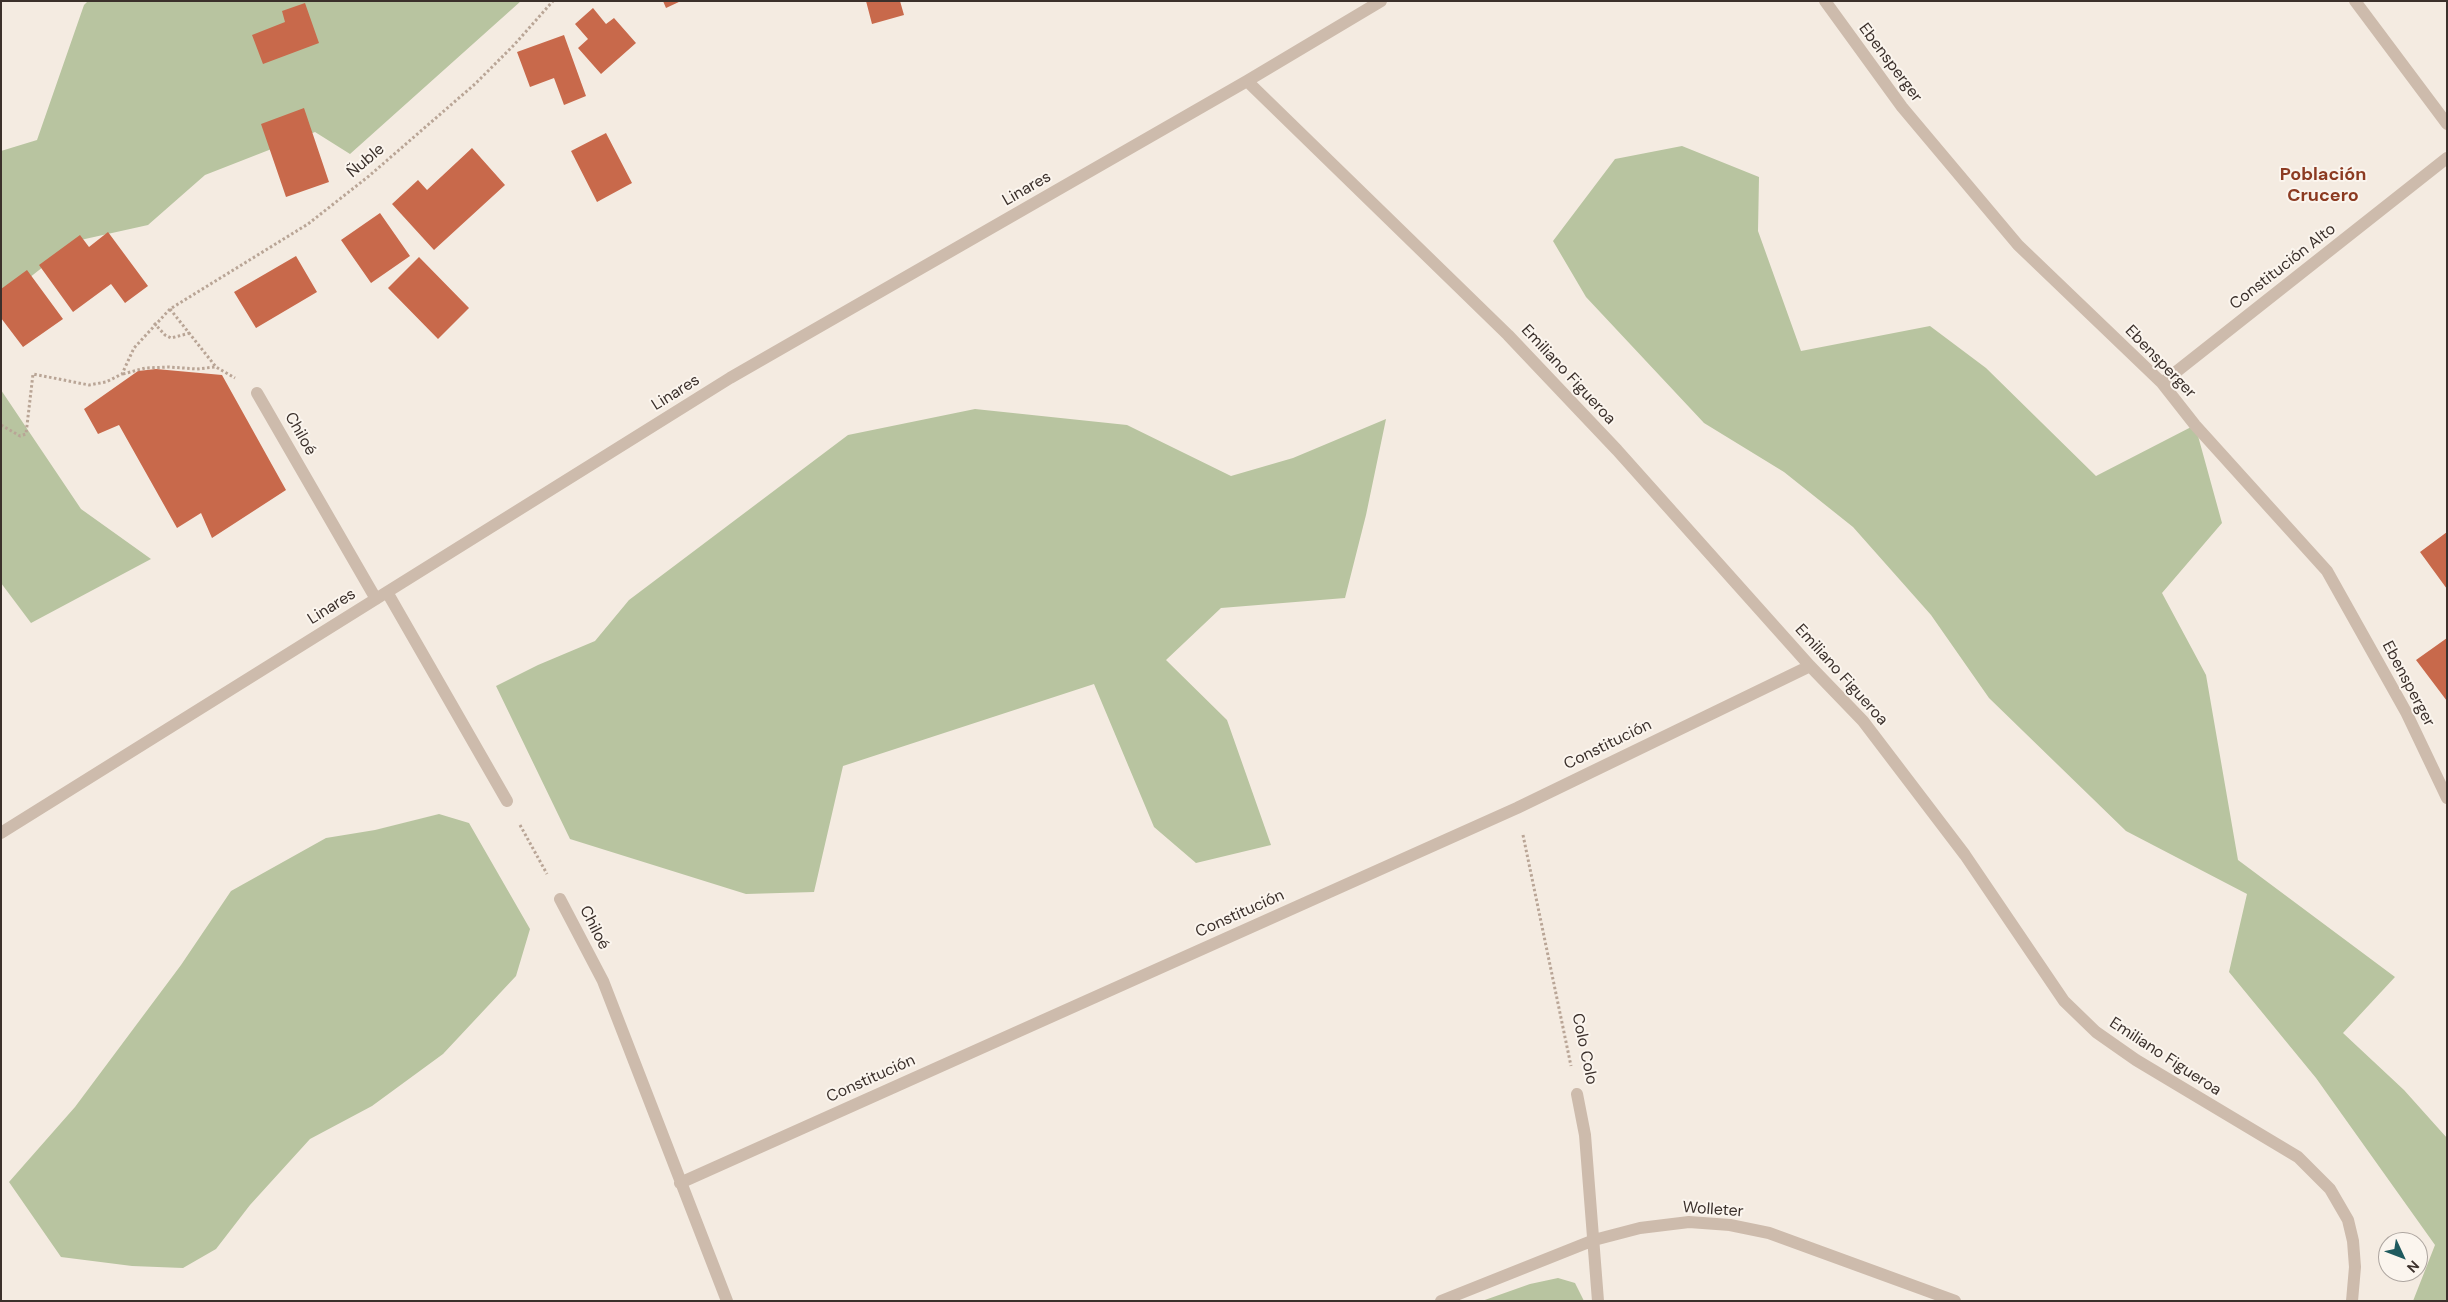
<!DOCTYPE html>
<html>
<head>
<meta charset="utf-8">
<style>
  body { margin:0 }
  #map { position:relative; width:2448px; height:1302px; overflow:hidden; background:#f4ebe1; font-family:"DM Sans",sans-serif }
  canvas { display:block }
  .frame { position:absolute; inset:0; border:2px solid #3b302b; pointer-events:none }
  .north { position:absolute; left:2378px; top:1232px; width:50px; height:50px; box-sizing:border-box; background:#fbf5ee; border:1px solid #aea6a0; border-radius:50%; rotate:133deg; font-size:14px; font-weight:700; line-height:20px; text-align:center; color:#3b302b }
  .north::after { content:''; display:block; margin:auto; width:18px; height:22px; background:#1f5a5e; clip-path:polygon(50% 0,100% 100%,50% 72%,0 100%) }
</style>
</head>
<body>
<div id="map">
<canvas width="2448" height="1302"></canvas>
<div class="frame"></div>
<div class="north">N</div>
</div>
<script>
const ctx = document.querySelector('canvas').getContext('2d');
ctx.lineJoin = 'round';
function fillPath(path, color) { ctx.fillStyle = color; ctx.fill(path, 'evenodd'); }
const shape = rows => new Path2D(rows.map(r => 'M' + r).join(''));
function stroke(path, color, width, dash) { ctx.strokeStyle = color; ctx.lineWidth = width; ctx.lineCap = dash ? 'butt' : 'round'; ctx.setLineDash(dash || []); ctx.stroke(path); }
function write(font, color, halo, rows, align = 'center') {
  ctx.font = font + ' "DM Sans",sans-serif'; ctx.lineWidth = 4; ctx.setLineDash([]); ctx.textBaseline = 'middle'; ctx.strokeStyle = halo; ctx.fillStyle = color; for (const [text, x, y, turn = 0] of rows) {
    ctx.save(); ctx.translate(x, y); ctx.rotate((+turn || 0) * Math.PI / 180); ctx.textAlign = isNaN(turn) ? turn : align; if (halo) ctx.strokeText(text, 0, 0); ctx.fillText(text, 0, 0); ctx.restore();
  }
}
fillPath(shape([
  [88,1,521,1,350,154,315,132,205,175,148,225,76,241,1,300,1,151,37,140,84,5],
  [1682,146,1759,177,1758,231,1801,351,1930,326,1986,368,2096,476,2195,425,2222,523,2162,593,2206,675,2238,860,2395,977,2343,1033,2404,1090,2447,1138,2447,1301,2413,1301,2435,1245,2316,1078,2229,972,2247,894,2126,831,1989,698,1931,615,1853,527,1784,472,1704,423,1586,297,1553,241,1615,159],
  [1,390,81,509,151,559,31,623,1,583],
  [975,409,1127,425,1231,476,1293,458,1386,419,1366,515,1345,598,1221,608,1166,660,1227,720,1271,845,1196,863,1154,827,1094,684,843,766,814,892,746,894,570,839,496,686,538,665,595,641,629,600,848,435],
  [439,814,469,823,530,929,516,976,443,1054,372,1106,310,1139,250,1205,216,1249,183,1268,132,1266,61,1257,9,1182,75,1107,181,965,231,891,326,838,375,830],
  [1558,1278,1575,1283,1584,1301,1482,1301,1530,1284]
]), '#b8c4a0');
fillPath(shape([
  [663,1,681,1,666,8],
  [866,1,900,1,904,15,872,24],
  [305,3,319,43,263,64,252,35,285,22,282,11],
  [593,8,606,24,614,18,636,43,601,74,578,48,588,39,575,24],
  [564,35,586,96,564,105,554,78,530,87,517,52],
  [304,108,329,182,286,197,261,124],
  [606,133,632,183,597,202,571,151],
  [472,148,505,185,434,250,392,204,418,180,427,190],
  [380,213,410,256,371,283,341,240],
  [108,232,148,286,125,303,111,284,73,312,39,265,80,235,89,247],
  [296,256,317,292,256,328,234,292],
  [419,257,469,308,438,339,388,288],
  [27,270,63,319,23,347,1,318,1,289],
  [156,369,222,375,286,490,212,538,201,513,177,528,119,425,98,434,84,409,138,371],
  [2447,532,2447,589,2420,552],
  [2447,638,2447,701,2416,660]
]), '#c8694b');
stroke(shape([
  [170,309,216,367,235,378],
  [154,323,165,335,171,338,190,333],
  [123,374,145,368,169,367,197,369,215,367],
  [1,425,20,436,26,434,33,374,89,385,106,382,122,374,134,348,170,309,308,224,369,176,475,84,514,45,553,1],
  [520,825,547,874],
  [1523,835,1571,1066]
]), '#b9a596', 3, [2.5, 2.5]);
stroke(shape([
  [1825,1,1902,107,2018,245,2162,383,2195,425,2327,571,2406,712,2447,798],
  [2355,1,2447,124],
  [1247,81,1508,335,1617,450,1810,666,1863,721,1965,855,2064,1001,2096,1032,2136,1060,2298,1157,2330,1189,2348,1220,2353,1241,2355,1267,2352,1301],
  [2162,383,2447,158],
  [257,393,376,599],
  [387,592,507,801],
  [1,833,730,378,1247,81,1381,1],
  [560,899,603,981,727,1301],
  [1577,1094,1585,1135,1598,1301],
  [680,1183,1517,808,1810,666],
  [1441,1301,1594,1240,1640,1228,1689,1222,1730,1225,1769,1233,1955,1301]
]), '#cdbbac', 12);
write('16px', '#3b302b', '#fbf5ee', [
  ["Ebensperger",1890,63,53],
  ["Ñuble",366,161,-40],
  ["Linares",1027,189,-30],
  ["Constitución Alto",2283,267,-38],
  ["Ebensperger",2160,362,46],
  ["Emiliano Figueroa",1568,375,47],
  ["Linares",676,393,-32],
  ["Chiloé",300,434,60],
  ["Linares",332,607,-32],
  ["Emiliano Figueroa",1841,675,48],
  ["Ebensperger",2408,684,62],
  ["Constitución",1608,745,-26],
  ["Constitución",1240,914,-24],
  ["Chiloé",594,928,63],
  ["Colo Colo",1584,1049,78],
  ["Emiliano Figueroa",2165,1057,33],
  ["Constitución",871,1079,-24],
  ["Wolleter",1713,1210,4]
]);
write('bold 18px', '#8c3b22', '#fbf5ee', [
  ["Población",2323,175],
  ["Crucero",2323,196]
]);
</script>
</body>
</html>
